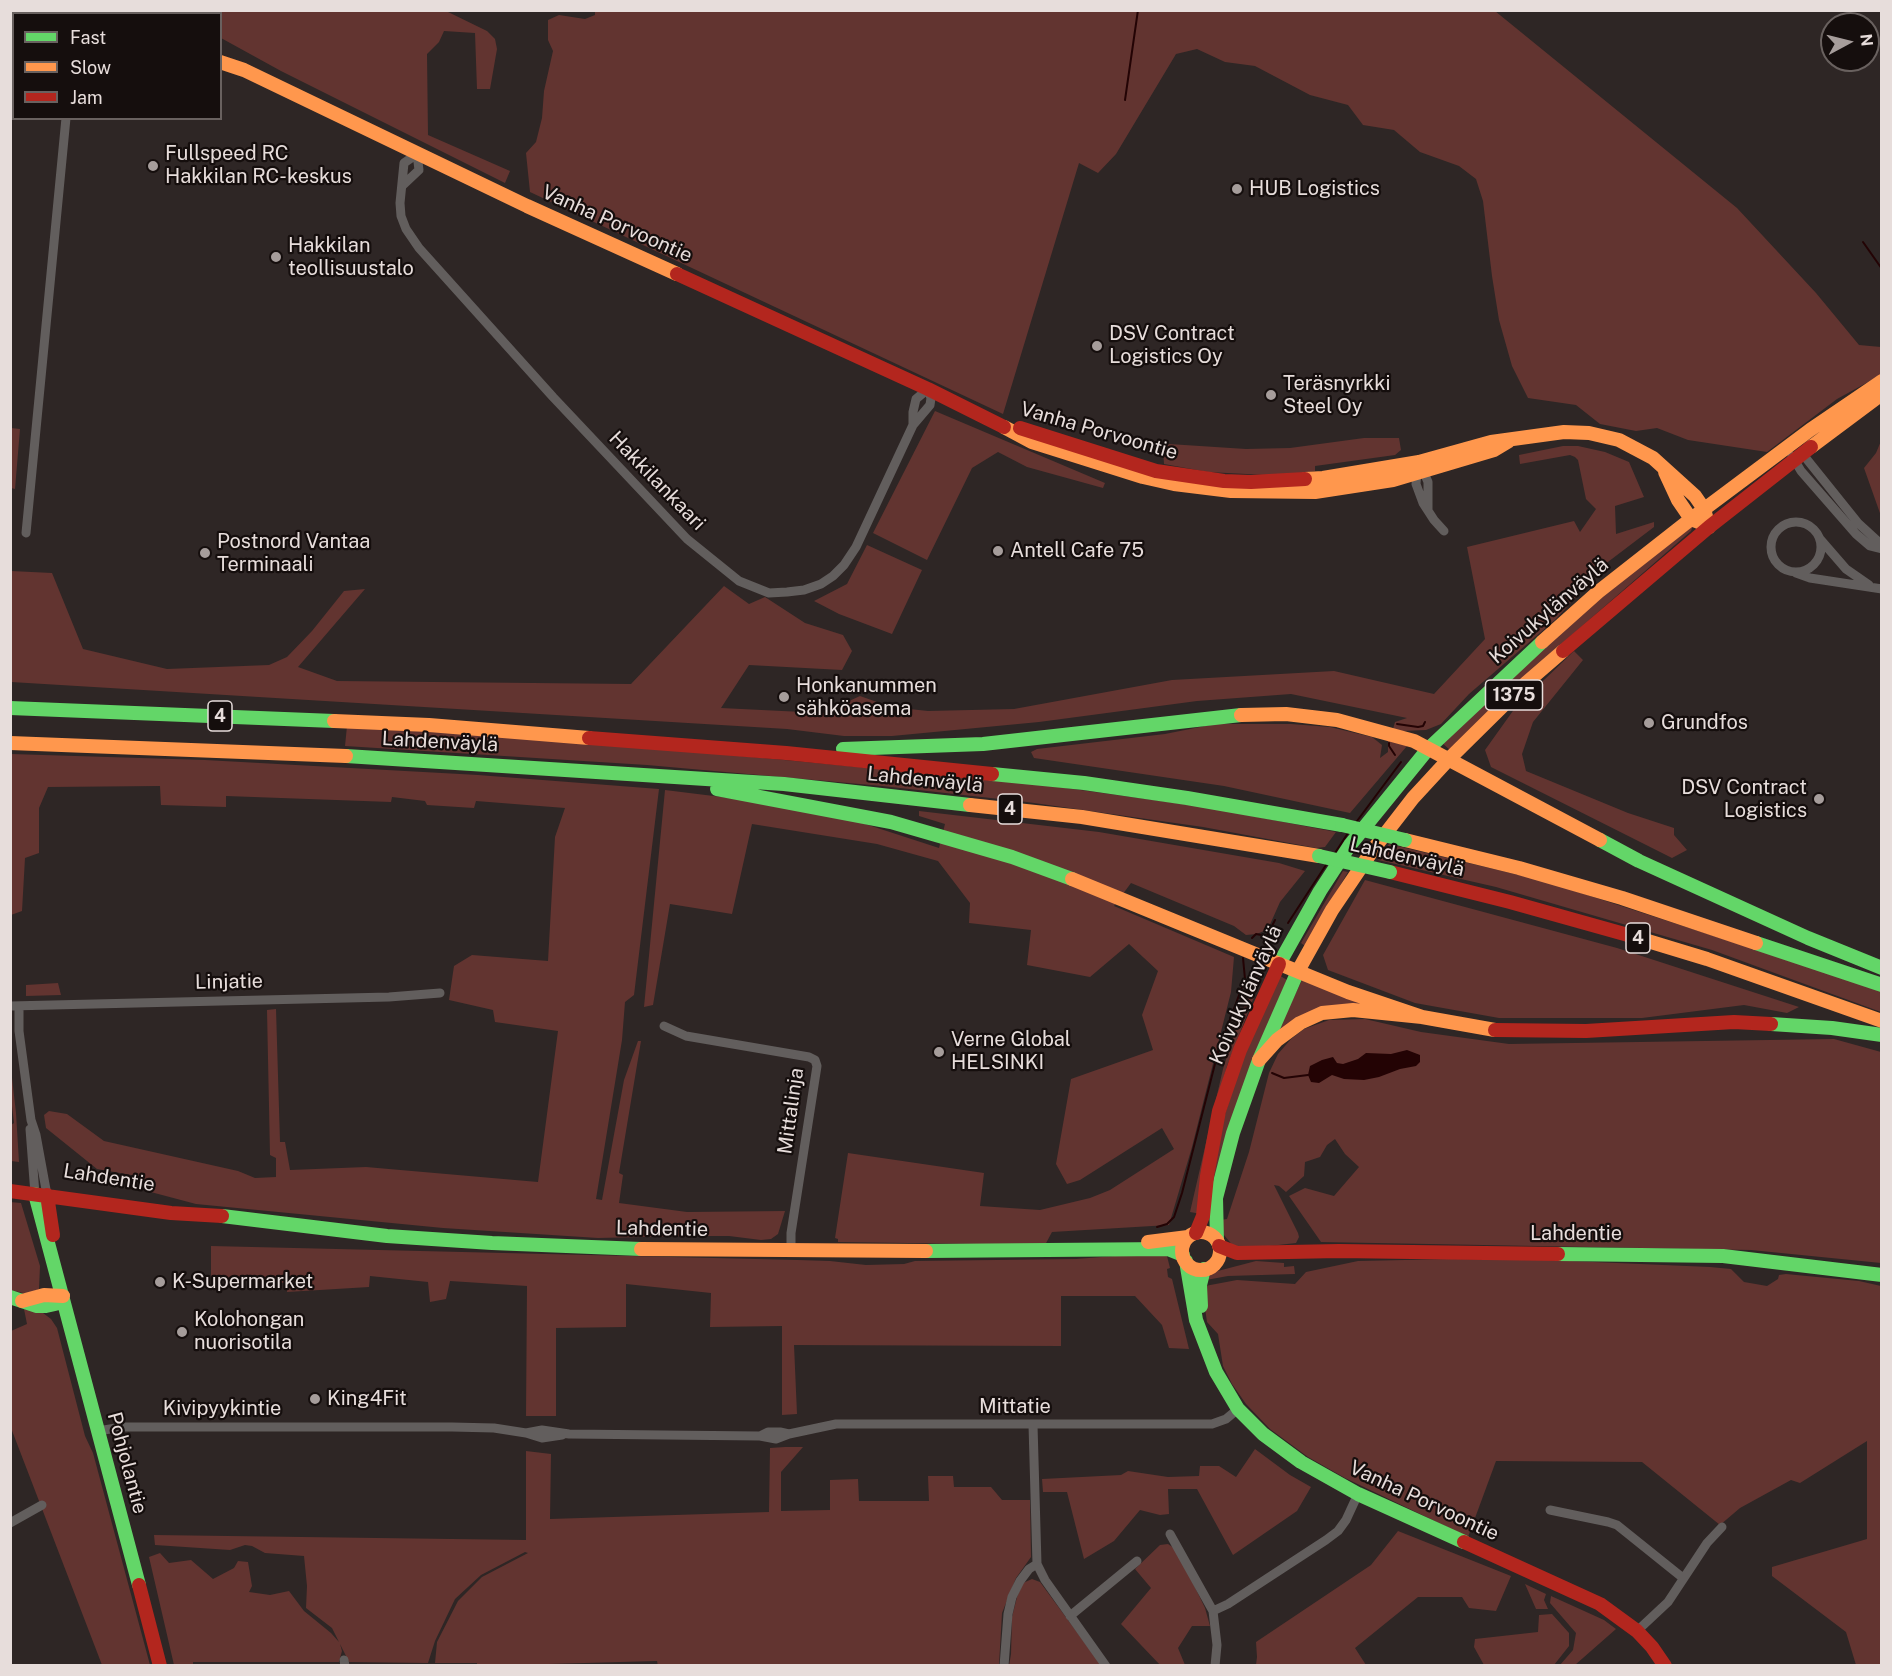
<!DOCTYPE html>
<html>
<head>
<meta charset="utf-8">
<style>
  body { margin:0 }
  #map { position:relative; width:1892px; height:1676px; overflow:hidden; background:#2e2625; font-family:"Public Sans",sans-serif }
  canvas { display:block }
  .frame { position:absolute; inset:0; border:12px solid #e7dddb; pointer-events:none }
  .legend { position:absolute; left:12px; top:12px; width:210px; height:108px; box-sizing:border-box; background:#150e0d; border:2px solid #69615f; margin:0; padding:8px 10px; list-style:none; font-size:18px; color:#e7dddb }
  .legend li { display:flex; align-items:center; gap:12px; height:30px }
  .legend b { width:30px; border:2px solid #69615f }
  .north { position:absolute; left:1820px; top:12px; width:60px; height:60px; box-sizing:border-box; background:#150e0d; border:2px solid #69615f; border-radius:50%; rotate:83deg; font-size:16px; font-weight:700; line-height:24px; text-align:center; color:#e7dddb }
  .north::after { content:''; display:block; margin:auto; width:21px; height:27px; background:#a69d9b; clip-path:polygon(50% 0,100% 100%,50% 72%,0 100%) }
</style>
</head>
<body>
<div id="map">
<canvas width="1892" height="1676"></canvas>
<div class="frame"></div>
<ul class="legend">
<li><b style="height:8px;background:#63d668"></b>Fast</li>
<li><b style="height:8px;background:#ff974d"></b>Slow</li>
<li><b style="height:8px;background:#b3261e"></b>Jam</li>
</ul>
<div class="north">N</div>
</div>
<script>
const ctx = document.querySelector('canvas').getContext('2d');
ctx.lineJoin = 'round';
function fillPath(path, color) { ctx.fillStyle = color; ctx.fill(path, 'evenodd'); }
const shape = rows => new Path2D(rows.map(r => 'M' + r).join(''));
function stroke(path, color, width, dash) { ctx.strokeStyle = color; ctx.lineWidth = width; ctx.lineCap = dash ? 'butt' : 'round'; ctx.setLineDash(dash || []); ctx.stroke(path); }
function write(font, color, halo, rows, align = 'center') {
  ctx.font = font + ' "Public Sans",sans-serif'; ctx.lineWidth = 4.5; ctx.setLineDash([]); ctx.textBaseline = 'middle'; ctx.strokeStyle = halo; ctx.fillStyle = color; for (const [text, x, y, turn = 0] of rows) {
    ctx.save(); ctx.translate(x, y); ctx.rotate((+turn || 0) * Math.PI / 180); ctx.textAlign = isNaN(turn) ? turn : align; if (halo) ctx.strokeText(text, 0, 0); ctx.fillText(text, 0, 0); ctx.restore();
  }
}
fillPath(shape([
  [595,10,1495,11,1737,208,1816,293,1859,345,1881,347,1881,375,1837,399,1767,452,1688,440,1657,428,1636,431,1600,424,1576,405,1528,398,1512,366,1499,320,1492,276,1483,201,1476,179,1459,166,1420,152,1394,130,1363,125,1348,105,1310,95,1255,66,1225,62,1197,49,1176,54,1116,154,1098,173,1079,163,1003,414,530,192,526,153,536,142,542,118,544,91,553,51,548,40,548,20,559,15,585,19,595,15],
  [169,11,446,11,487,31,495,39,497,49,490,89,477,89,475,33,444,31,439,42,427,54,428,135,510,171,505,183,281,71,221,38,220,14,174,13],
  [935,411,1105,483,1103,488,1027,467,998,452,972,468,927,560,873,533],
  [11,428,20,429,15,489,11,488],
  [1364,438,1399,438,1401,450,1395,455,1315,466,1315,471,1285,476,1208,472,1164,464,1163,449,1169,444,1246,449,1290,448],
  [1881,441,1881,516,1864,468,1876,453],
  [1563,446,1578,446,1605,452,1629,462,1644,497,1615,506,1616,534,1654,522,1654,527,1571,590,1576,597,1555,620,1469,694,1441,724,1426,730,1402,731,1393,729,1395,722,1407,718,1291,694,1197,701,1039,722,892,736,844,736,787,729,11,682,11,571,52,573,83,649,167,669,269,665,287,657,312,631,344,591,365,589,298,667,337,681,631,684,724,586,749,604,765,597,805,623,843,635,852,651,842,670,749,665,721,708,823,713,860,696,891,707,928,711,1014,709,1172,680,1334,671,1434,694,1485,639,1467,547,1574,521,1580,532,1596,509,1586,499,1578,460,1575,457,1570,455,1520,464,1519,455],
  [1693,526,1691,531,1511,688,1450,750,1442,743,1468,715,1609,591],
  [867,545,922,570,892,634,839,614,814,601,847,584],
  [1574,651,1583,660,1533,722,1522,754,1526,771,1628,813,1674,828,1674,835,1687,850,1672,858,1491,767,1485,750,1515,708],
  [1215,724,1291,724,1330,727,1372,737,1382,745,1380,758,1388,752,1388,739,1407,746,1350,813,1224,786,1034,758,1031,752,1037,749,1165,734],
  [347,726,582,741,1029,783,1205,807,1336,832,1325,847,1316,848,1203,827,1027,802,882,786,647,765,345,746],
  [11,754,205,760,478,775,659,789,634,995,625,1002,622,1040,596,1199,602,1200,624,1080,638,1041,641,1041,619,1173,623,1175,619,1203,687,1212,785,1211,778,1234,771,1239,761,1240,729,1236,686,1236,598,1238,443,1228,196,1204,147,1191,143,1177,97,1169,46,1128,44,1115,49,1111,67,1114,104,1141,238,1171,255,1178,276,1177,276,1158,270,1155,267,1010,276,1009,280,1142,285,1142,290,1170,366,1167,538,1182,558,1031,495,1022,493,1010,449,1000,454,966,472,955,548,961,555,837,565,808,476,801,474,808,427,805,425,801,392,797,391,802,226,796,226,807,161,805,160,786,48,787,39,808,39,853,25,858,22,911,11,915],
  [665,790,754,801,856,821,939,848,945,824,919,816,919,811,1099,832,1279,863,1305,871,1280,902,1268,929,1257,934,1246,935,1234,926,1131,883,1114,906,1234,957,1231,992,1192,1147,1169,1225,1052,1232,1045,1245,838,1242,838,1239,835,1238,848,1153,984,1173,980,1206,1040,1210,1090,1198,1110,1190,1174,1149,1162,1128,1080,1180,1067,1184,1056,1164,1071,1079,1153,1050,1142,1015,1158,971,1129,944,1090,977,1027,965,1031,930,969,923,970,903,938,861,877,844,752,824,732,914,670,904,653,1005,644,1007],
  [1389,844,1544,881,1881,990,1881,1012,1712,950,1496,887,1378,860],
  [1343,871,1348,872,1305,946,1301,943],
  [1365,880,1617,948,1799,1007,1787,1013,1744,1005,1642,1018,1499,1018,1415,1003,1328,970,1323,955],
  [1259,969,1254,997,1227,1066,1221,1087,1201,1214,1190,1212,1223,1069,1239,1019],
  [1279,975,1287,980,1248,1071,1208,1202,1223,1121,1240,1065],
  [1303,978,1370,1005,1278,1030],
  [58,983,61,995,26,996,26,985],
  [1365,1019,1421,1032,1509,1044,1834,1039,1881,1052,1881,1263,1751,1250,1321,1242,1289,1196,1305,1188,1334,1196,1359,1167,1345,1154,1335,1139,1327,1145,1320,1157,1305,1162,1304,1176,1286,1192,1279,1186,1274,1185,1298,1233,1299,1237,1296,1243,1243,1249,1234,1247,1224,1235,1220,1220,1227,1219,1249,1152,1269,1073,1278,1054,1291,1039,1304,1029,1329,1020],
  [11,1069,16,1113,19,1162,11,1161,11,1125,14,1123,11,1098],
  [10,1202,21,1203,40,1266,39,1289,27,1294,11,1290],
  [211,1246,798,1260,830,1261,866,1265,904,1264,915,1261,1076,1259,1166,1252,1170,1268,1167,1269,1168,1277,1172,1279,1189,1349,1169,1348,1162,1325,1135,1296,1061,1296,1061,1346,794,1345,797,1414,782,1415,782,1326,710,1327,711,1293,626,1284,626,1327,556,1328,556,1416,526,1416,527,1286,450,1281,446,1299,430,1302,428,1282,370,1276,369,1287,287,1292,287,1283,211,1279],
  [1451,1259,1547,1260,1710,1267,1731,1269,1744,1282,1767,1286,1778,1279,1779,1275,1786,1274,1859,1281,1881,1286,1881,1665,1856,1665,1846,1632,1772,1576,1772,1567,1867,1539,1867,1441,1800,1483,1791,1480,1740,1508,1720,1525,1642,1462,1496,1461,1468,1537,1345,1478,1308,1457,1270,1429,1246,1404,1232,1384,1223,1366,1218,1334,1207,1322,1203,1294,1205,1286,1237,1280,1295,1284,1306,1272,1358,1261],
  [1256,1261,1284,1263,1284,1267,1294,1266,1295,1274,1228,1276,1206,1280,1214,1272],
  [24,1309,43,1313,51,1319,57,1328,85,1436,93,1453,150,1665,102,1665,11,1428,11,1331,27,1324],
  [785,1447,803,1447,781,1472,781,1511,830,1510,830,1480,858,1479,859,1501,929,1501,928,1476,953,1476,954,1487,991,1487,1002,1500,1030,1500,1031,1557,1016,1578,1002,1613,999,1665,658,1666,657,1661,477,1666,477,1663,435,1663,437,1642,458,1601,482,1577,528,1553,525,1552,481,1575,455,1599,435,1641,428,1663,349,1662,340,1644,342,1651,339,1662,193,1662,193,1665,174,1665,149,1557,160,1553,169,1563,191,1560,213,1579,234,1568,238,1561,248,1562,252,1586,249,1592,270,1595,289,1591,304,1611,331,1633,339,1642,332,1628,306,1608,307,1586,304,1556,265,1553,252,1546,245,1545,230,1550,155,1545,154,1535,526,1540,526,1451,551,1454,550,1519,769,1512,770,1448],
  [1255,1449,1290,1475,1311,1487,1297,1511,1233,1555,1197,1489,1168,1489,1169,1514,1160,1515,1140,1510,1114,1541,1084,1559,1067,1492,1043,1492,1042,1479,1121,1475,1128,1471,1168,1477,1199,1476,1200,1466,1219,1466,1236,1477],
  [1398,1531,1511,1576,1496,1611,1469,1608,1462,1597,1418,1597,1355,1648,1366,1665,1256,1665,1257,1657,1256,1642,1371,1565],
  [1168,1544,1177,1550,1205,1608,1210,1626,1192,1626,1178,1648,1185,1665,1161,1666,1121,1624,1151,1588,1135,1569,1160,1545],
  [1032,1579,1040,1582,1101,1665,1009,1666,1011,1654,1012,1617,1017,1597,1023,1583],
  [1525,1584,1546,1594,1544,1600,1548,1609,1536,1609],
  [1551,1596,1604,1620,1616,1629,1575,1665,1560,1665,1573,1650,1576,1633,1550,1603],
  [1552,1614,1569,1633,1569,1646,1554,1665,1484,1665,1474,1647,1475,1639,1538,1632,1539,1615]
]), '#623430');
fillPath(shape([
  [1407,1050,1420,1055,1420,1062,1416,1066,1400,1069,1379,1077,1364,1080,1344,1079,1332,1075,1319,1083,1311,1082,1308,1075,1310,1066,1322,1060,1333,1057,1337,1063,1343,1064,1358,1059,1366,1053,1391,1054]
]), '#230304');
stroke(shape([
  [1125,100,1138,10],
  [1863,242,1882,269],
  [1397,724,1418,727,1423,726,1425,722],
  [1389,743,1389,746,1395,755],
  [1357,821,1401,762],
  [1335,853,1348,833],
  [1288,923,1326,865],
  [1252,938,1256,934,1267,936,1275,920],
  [1272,1073,1284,1078,1308,1075],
  [1157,1227,1167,1224,1174,1217,1182,1193,1218,1052,1245,979,1243,958]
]), '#230304', 2);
stroke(shape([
  [402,186,419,170,417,154,404,163,400,203,401,216,406,229,419,248,553,397,687,539,739,581,769,593,787,592,804,590,821,584,833,576,844,565,856,547,913,425,930,405,931,398,928,389,916,399,913,412,913,425],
  [1801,452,1858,523,1882,545],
  [1792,456,1801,471,1856,534,1870,546,1882,549],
  [1422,468,1428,482,1428,509],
  [1417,470,1416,484,1423,503,1434,520,1444,531],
  '1771 547a25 25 0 1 1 50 0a25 25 0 1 1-50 0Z',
  [26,533,66,118],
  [1820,539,1846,569,1869,585],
  [1796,573,1810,578,1882,589],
  [10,1006,389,997,440,993],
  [19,1006,19,1031,31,1120,36,1135,47,1195],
  [664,1026,686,1036,809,1057,815,1060,817,1066,791,1233,791,1251],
  [30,1129,35,1194],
  [1033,1425,1037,1564,1045,1580,1106,1666],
  [98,1431,122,1427,452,1427,494,1428,526,1433,542,1438,562,1435],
  [526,1433,542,1430,569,1434,760,1436,776,1439,789,1434,836,1424,1212,1424,1226,1419,1238,1409],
  [760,1436,768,1432,780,1432,789,1434],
  [1550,1510,1608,1522,1617,1525,1683,1578],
  [10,1523,42,1505],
  [1170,1534,1213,1611,1217,1645,1215,1666],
  [1213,1611,1228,1604,1326,1540,1338,1531,1346,1520,1358,1494],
  [1070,1616,1137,1561],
  [1637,1631,1668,1602,1707,1543,1722,1527],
  [344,1660,345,1666],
  [1004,1666,1008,1614,1012,1597,1020,1581,1029,1569,1037,1564]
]), '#625e5d', 9);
stroke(shape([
  [10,708,334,721],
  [843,749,983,744,1241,715],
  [346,756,784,784,970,805],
  [992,774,1084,783,1187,798,1342,825],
  [717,789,891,822,1012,857,1072,879],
  [1600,840,1639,861,1808,938,1882,968],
  [1756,943,1882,985],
  [1279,964,1320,891,1350,845,1428,749,1542,642],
  [1771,1024,1832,1028,1882,1035],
  [35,1194,139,1585],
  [222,1216,387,1236,492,1243,641,1249],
  [1217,1241,1216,1198,1233,1133,1259,1060,1298,971],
  [926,1251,1168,1249,1183,1255],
  [1558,1254,1723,1256,1882,1275],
  [1186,1261,1196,1320,1216,1372,1238,1409,1263,1434,1301,1462,1358,1494,1464,1542],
  [10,1297,37,1306,46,1306,55,1304,63,1296],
  [1201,1306,1200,1285,1204,1269]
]), '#63d668', 14);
stroke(shape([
  [10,35,14,35],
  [220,62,244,70,527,206,677,274],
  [1004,427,1032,442,1143,477,1174,484,1231,491,1315,492,1393,480,1494,450,1509,441],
  [1811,447,1882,394],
  [1665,472,1678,500,1691,519,1701,523],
  [1305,479,1323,478,1419,462,1491,442,1564,432,1589,433,1619,440,1653,458,1695,496,1704,509,1709,527],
  [1542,642,1598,592,1691,519,1810,430,1882,381],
  [1241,715,1286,714,1337,720,1414,741,1600,840],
  [334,721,429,725,589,738],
  [10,743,346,756],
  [970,805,1082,817,1319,856],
  [1405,840,1519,868,1622,898,1756,943],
  [1072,879,1348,992,1422,1017],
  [1628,935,1707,959,1882,1021],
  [1298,971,1332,910,1372,851,1413,798,1448,760,1526,683,1563,651],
  [1259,1060,1277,1040,1300,1023,1322,1013,1353,1010,1422,1017,1495,1030],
  '1182 1251a19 19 0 1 1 38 0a19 19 0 1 1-38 0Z',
  [1148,1242,1188,1237],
  [641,1249,926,1251],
  [22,1301,44,1295,63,1296]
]), '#ff974d', 14);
stroke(shape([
  [677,274,928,389,1004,427],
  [1020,428,1156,471,1224,481,1251,482,1305,479],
  [1563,651,1709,527,1811,447],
  [589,738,786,753,992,774],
  [1390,872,1510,902,1628,935],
  [1495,1030,1586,1031,1734,1022,1771,1024],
  [10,1191,171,1213,222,1216],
  [47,1195,53,1235],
  [1196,1233,1203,1216,1207,1176,1219,1111,1240,1050,1279,964],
  [1219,1246,1237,1253,1339,1251,1558,1254],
  [1464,1542,1600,1604,1637,1631,1652,1647,1665,1666],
  [139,1585,160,1666]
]), '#b3261e', 14);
stroke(shape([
  [1342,825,1405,840],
  [1319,856,1390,872]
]), '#63d668', 14);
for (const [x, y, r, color] of [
  [153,166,6,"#a69d9b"],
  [1237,189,6,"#a69d9b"],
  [276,257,6,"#a69d9b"],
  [1097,346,6,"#a69d9b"],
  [1271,395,6,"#a69d9b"],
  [998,551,6,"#a69d9b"],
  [205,553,6,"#a69d9b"],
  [784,697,6,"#a69d9b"],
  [1649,723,6,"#a69d9b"],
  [1819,799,6,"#a69d9b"],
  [939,1052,6,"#a69d9b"],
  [160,1282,6,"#a69d9b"],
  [182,1332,6,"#a69d9b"],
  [315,1399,6,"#a69d9b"]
]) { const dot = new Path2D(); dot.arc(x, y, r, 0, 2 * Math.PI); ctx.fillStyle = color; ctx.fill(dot); stroke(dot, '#150e0d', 2); }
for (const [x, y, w] of [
  [1514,695,57],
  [220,716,24],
  [1010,809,24],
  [1638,938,24]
]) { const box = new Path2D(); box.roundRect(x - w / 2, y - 15, w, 30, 4.5); ctx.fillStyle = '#150e0d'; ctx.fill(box); stroke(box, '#e7dddb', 1.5); }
write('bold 18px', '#e7dddb', null, [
  ["1375",1514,695],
  ["4",220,716],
  ["4",1010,809],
  ["4",1638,938]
]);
write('20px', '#e7dddb', '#150e0d', [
  ["Fullspeed RC",165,154],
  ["Hakkilan RC-keskus",165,177],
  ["HUB Logistics",1249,189],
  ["Hakkilan",288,246],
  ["teollisuustalo",288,269],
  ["DSV Contract",1109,334],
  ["Logistics Oy",1109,357],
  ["Teräsnyrkki",1283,384],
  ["Steel Oy",1283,407],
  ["Postnord Vantaa",217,542],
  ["Terminaali",217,565],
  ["Antell Cafe 75",1010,551],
  ["Honkanummen",796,686],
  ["sähköasema",796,709],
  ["Grundfos",1661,723],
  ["DSV Contract",1807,788,"right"],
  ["Logistics",1807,811,"right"],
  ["Verne Global",951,1040],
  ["HELSINKI",951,1063],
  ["K-Supermarket",172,1282],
  ["Kolohongan",194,1320],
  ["nuorisotila",194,1343],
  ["King4Fit",327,1399]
], 'left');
write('20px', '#e7dddb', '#150e0d', [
  ["Vanha Porvoontie",617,224,24],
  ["Vanha Porvoontie",1099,431,16],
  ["Hakkilankaari",657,481,46],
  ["Koivukylänväylä",1549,611,-41],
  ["Lahdenväylä",440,742,3],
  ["Lahdenväylä",925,780,6],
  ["Lahdenväylä",1407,857,13],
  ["Linjatie",229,982,-1],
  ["Koivukylänväylä",1246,995,-66],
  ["Mittalinja",791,1111,-82],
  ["Lahdentie",109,1178,9],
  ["Lahdentie",662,1229,1],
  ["Lahdentie",1576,1234],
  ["Mittatie",1015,1407],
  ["Kivipyykintie",222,1409],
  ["Pohjolantie",127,1463,75],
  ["Vanha Porvoontie",1424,1501,25]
]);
</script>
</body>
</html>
